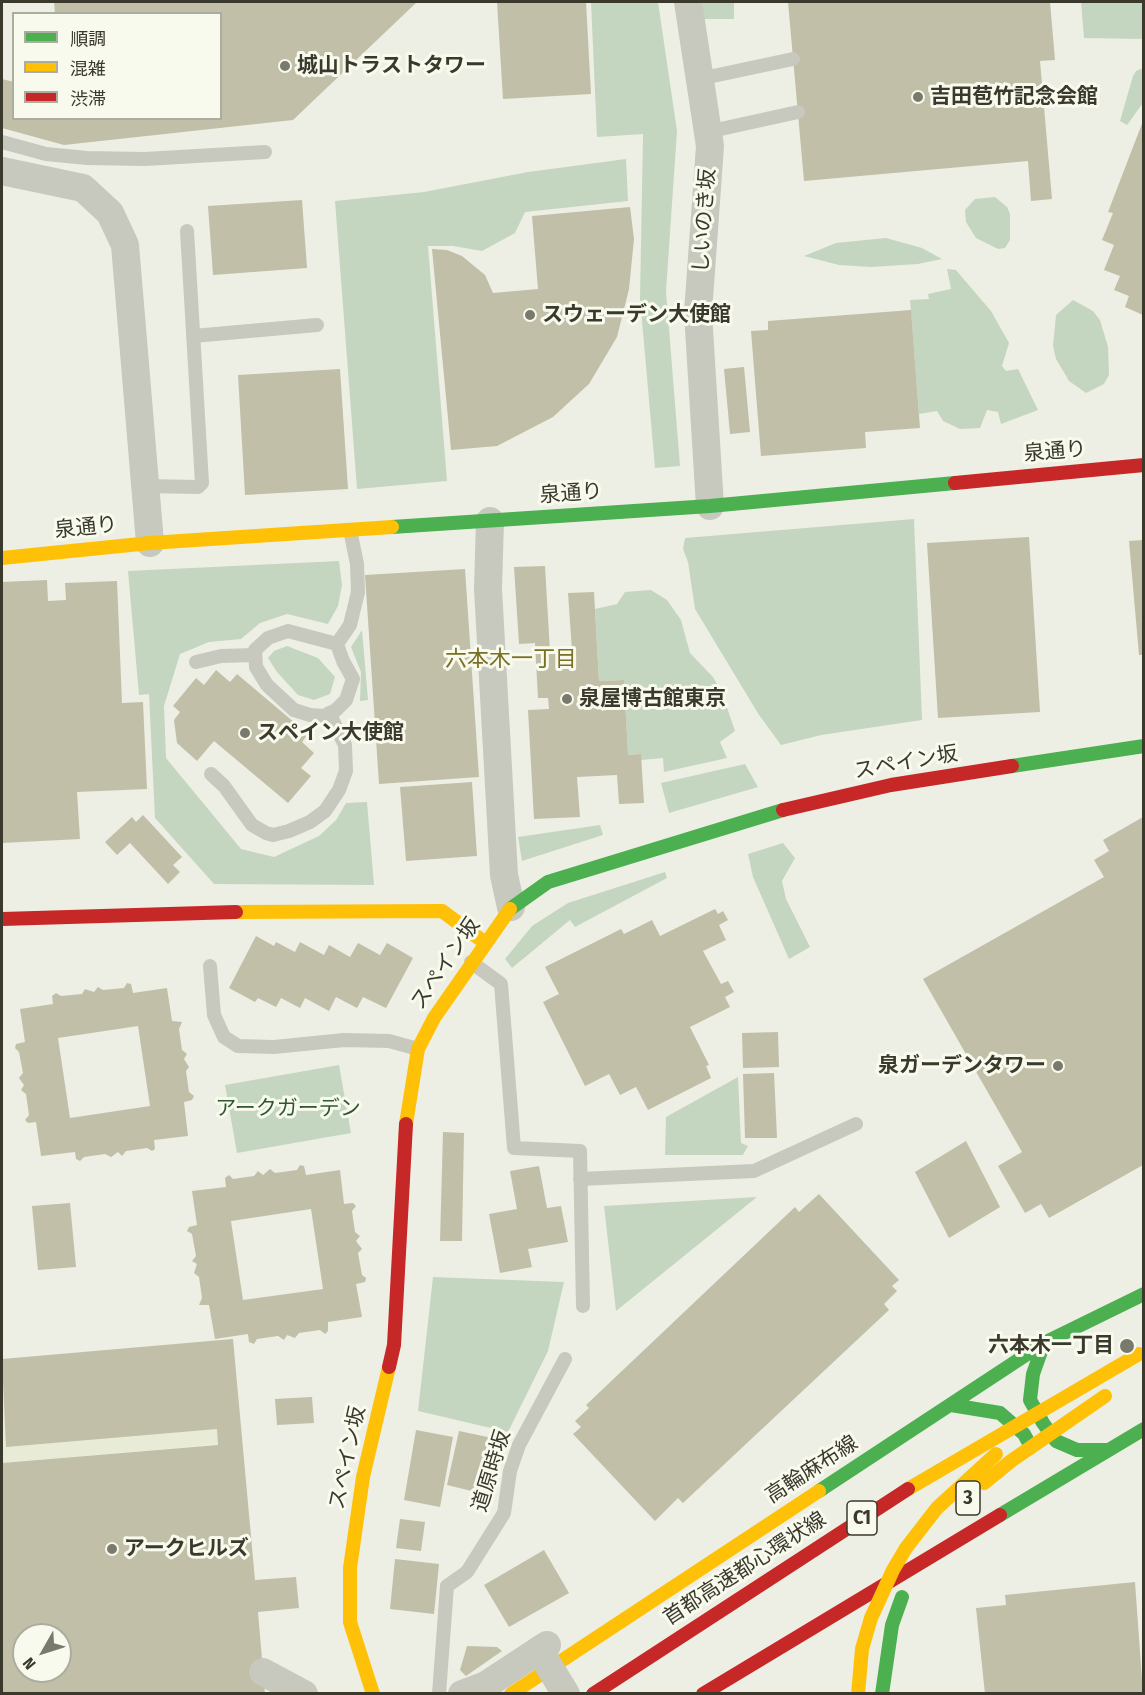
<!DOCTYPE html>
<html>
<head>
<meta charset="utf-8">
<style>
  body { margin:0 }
  #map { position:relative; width:1145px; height:1695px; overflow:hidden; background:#edefe5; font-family:"Fira Sans Condensed","Noto Sans JP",sans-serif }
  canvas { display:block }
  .frame { position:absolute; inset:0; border:3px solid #3a392b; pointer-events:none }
  .legend { position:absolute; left:12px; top:12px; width:210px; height:108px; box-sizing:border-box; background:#f8faee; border:2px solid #acada0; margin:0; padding:8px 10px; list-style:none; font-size:18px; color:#3a392b }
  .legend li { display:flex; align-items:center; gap:12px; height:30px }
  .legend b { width:30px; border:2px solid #acada0 }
  .north { position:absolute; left:12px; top:1623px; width:60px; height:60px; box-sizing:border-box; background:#f8faee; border:2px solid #acada0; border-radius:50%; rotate:231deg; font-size:16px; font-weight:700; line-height:24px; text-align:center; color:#3a392b }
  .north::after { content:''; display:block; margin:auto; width:21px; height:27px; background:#79796c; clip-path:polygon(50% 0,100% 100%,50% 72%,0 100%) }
</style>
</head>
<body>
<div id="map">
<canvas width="1145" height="1695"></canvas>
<div class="frame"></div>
<ul class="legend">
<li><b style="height:8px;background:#4caf50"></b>順調</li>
<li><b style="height:8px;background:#ffc107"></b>混雑</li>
<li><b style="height:8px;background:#c62828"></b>渋滞</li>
</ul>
<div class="north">N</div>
</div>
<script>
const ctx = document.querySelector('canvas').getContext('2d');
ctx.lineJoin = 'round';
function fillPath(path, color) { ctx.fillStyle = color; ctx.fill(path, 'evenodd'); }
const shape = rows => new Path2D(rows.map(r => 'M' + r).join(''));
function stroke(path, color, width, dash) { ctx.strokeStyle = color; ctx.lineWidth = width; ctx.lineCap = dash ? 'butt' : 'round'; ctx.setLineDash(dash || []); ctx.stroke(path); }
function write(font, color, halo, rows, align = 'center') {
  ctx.font = font + ' "Fira Sans Condensed","Noto Sans JP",sans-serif'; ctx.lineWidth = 6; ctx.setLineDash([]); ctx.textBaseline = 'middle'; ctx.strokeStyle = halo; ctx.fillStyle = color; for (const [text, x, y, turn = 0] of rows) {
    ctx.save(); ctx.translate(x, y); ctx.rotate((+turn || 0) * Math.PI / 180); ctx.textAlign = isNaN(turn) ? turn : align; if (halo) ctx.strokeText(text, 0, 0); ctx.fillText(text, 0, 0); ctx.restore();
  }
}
fillPath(shape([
  [591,2,658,2,677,131,666,291,680,466,655,468,640,298,643,134,597,137],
  [697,2,734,2,734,19,696,19],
  [1081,2,1143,2,1143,39,1084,38],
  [1143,68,1143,103,1127,125,1120,121,1133,76,1136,71],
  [626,159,628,201,525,212,515,233,482,251,453,246,428,246,447,481,357,489,335,201,424,192,528,172],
  [995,197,1007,207,1010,214,1010,240,1005,248,998,249,976,238,966,222,965,210,975,199],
  [886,238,922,248,942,259,918,264,871,267,839,265,804,256,836,243],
  [947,269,956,270,991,311,1009,343,1002,366,1006,371,1018,369,1038,410,1001,424,998,412,987,410,980,428,960,429,943,421,937,411,919,414,910,300,929,299,928,294,951,289],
  [1073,300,1093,311,1100,320,1108,347,1109,375,1104,384,1086,393,1069,381,1056,359,1053,346,1056,315],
  [914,519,922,720,821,735,781,745,759,715,695,609,688,562,683,549,685,538],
  [339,561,342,585,338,606,328,624,287,614,260,623,241,639,209,642,180,654,164,706,166,758,241,849,274,857,319,836,336,820,346,803,367,802,374,885,214,884,155,818,149,694,139,695,128,571],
  [651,590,667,600,681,620,690,653,713,677,722,693,735,731,720,742,727,758,664,772,663,758,641,760,641,754,628,755,624,680,599,681,595,609,617,604,625,592],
  [362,630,368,700,360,701,361,672,351,647],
  [287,646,318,658,335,677,330,694,314,700,298,695,277,672,268,658,274,651],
  [745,764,758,787,669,813,661,783],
  [600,825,603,835,522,861,518,837],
  [783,843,795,858,782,881,786,899,810,947,789,959,753,877,748,854],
  [665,872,667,878,575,927,570,920,512,968,505,959,532,926,568,903],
  [339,1065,351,1133,237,1153,225,1085],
  [738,1077,741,1143,748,1146,743,1155,665,1155,666,1117],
  [757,1197,616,1311,604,1206],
  [433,1277,564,1282,548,1351,508,1432,418,1411]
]), '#c4d6c0');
fillPath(shape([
  [222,1340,233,1443,2,1463,2,1360]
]), '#e8ecd6');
fillPath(shape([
  [54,2,417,2,293,120,64,145,2,128,2,79,14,82,14,118,220,118,220,14,55,14],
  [497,2,586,2,591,94,503,99],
  [788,2,1050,2,1055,60,1040,61,1052,199,1031,201,1028,161,804,181],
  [1143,121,1143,315,1125,307,1129,296,1114,290,1120,276,1104,270,1114,245,1102,240,1113,213,1108,212],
  [302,200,307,268,213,275,208,206],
  [630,207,634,239,629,289,617,337,589,384,553,417,497,446,451,450,432,249,447,250,462,256,485,275,493,293,538,289,532,216],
  [911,310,920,428,865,432,866,448,761,456,751,331,768,330,768,321],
  [744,367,750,432,730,434,724,369],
  [340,369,348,489,245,495,238,375],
  [1029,537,1040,712,938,718,927,543],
  [1143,540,1143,655,1139,655,1129,541],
  [545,566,550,652,572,651,568,593,594,592,599,681,624,680,628,755,641,754,644,803,619,804,617,775,577,777,580,817,534,819,528,710,549,709,548,698,538,698,535,643,519,644,514,567],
  [465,569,479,777,379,784,365,575],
  [47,580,48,601,66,600,65,583,117,581,122,703,143,702,147,789,77,792,80,839,2,843,2,582],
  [216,670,230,682,237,674,308,734,302,742,314,753,301,768,311,776,288,803,214,741,197,761,177,743,174,720,180,712,173,706,196,678,204,685],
  [472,782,477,856,406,861,400,787],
  [143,815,182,857,173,865,180,872,168,884,130,843,117,855,105,842,132,817,136,822],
  [1143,817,1143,1165,1049,1218,1041,1204,1025,1213,998,1166,1022,1152,923,979,1104,877,1094,860,1109,851,1103,840],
  [715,909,718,914,723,911,728,920,719,925,726,940,703,951,721,984,728,981,734,992,725,997,730,1007,690,1027,709,1065,706,1066,711,1078,648,1110,636,1087,620,1095,609,1074,585,1086,543,1002,559,994,545,967,621,929,624,934,652,920,660,936],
  [256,936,274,946,276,942,295,952,300,942,324,955,329,945,350,957,358,943,380,955,387,943,413,958,386,1008,363,997,357,1008,336,997,329,1011,305,998,300,1008,281,998,276,1007,258,998,255,1002,229,988],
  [127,983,131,984,133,993,167,988,172,1021,182,1022,179,1029,182,1050,187,1054,184,1059,189,1067,186,1071,189,1092,194,1096,192,1100,184,1102,188,1136,154,1140,155,1149,152,1151,147,1148,126,1151,122,1156,118,1152,111,1157,105,1154,84,1157,80,1161,76,1159,75,1152,41,1156,36,1122,28,1123,25,1120,29,1115,26,1094,21,1090,24,1085,19,1078,23,1073,19,1052,15,1048,16,1044,25,1042,20,1009,53,1004,52,996,56,993,61,996,82,994,85,989,94,992,98,987,103,990,124,988],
  [138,1026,150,1106,70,1118,58,1038],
  [778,1032,779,1067,743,1068,742,1033],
  [774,1073,777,1138,745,1138,743,1074],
  [443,1132,464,1133,462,1241,440,1241],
  [966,1141,1000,1207,949,1238,915,1172],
  [300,1165,304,1166,306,1175,340,1170,344,1204,353,1203,356,1206,352,1211,355,1232,360,1236,356,1241,362,1249,358,1253,362,1275,366,1278,365,1282,356,1284,362,1317,328,1322,328,1331,325,1334,320,1330,299,1333,295,1338,287,1335,284,1340,278,1336,257,1339,254,1344,249,1342,248,1334,215,1339,209,1305,199,1305,202,1298,199,1277,194,1273,197,1264,192,1261,196,1256,192,1234,187,1231,189,1227,197,1225,192,1191,226,1187,225,1178,229,1175,233,1179,254,1176,258,1171,263,1175,270,1169,275,1173,297,1170],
  [311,1209,323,1289,243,1300,231,1221],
  [539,1166,547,1208,561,1206,568,1242,528,1249,532,1267,500,1273,489,1214,517,1209,510,1171],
  [819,1194,899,1280,892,1286,897,1291,884,1304,889,1310,683,1503,678,1498,655,1521,573,1434,581,1427,575,1421,589,1408,586,1405,795,1207,799,1212],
  [70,1203,76,1267,38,1270,32,1206],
  [233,1339,255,1580,296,1577,299,1608,258,1612,265,1694,2,1694,2,1463,218,1445,217,1429,6,1447,2,1359],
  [24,1635,60,1635,60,1671,24,1671],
  [312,1397,314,1423,277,1425,275,1399],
  [416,1430,453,1437,440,1507,404,1500],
  [459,1431,497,1439,484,1494,447,1485],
  [400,1519,425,1522,421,1551,396,1548],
  [544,1550,569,1593,509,1627,484,1585],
  [395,1559,439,1564,434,1614,390,1609],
  [1135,1582,1143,1694,985,1694,976,1608,1006,1605,1005,1595],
  [467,1646,497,1647,502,1651,466,1676,460,1670]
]), '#c1bfa7');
stroke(shape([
  [699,79,793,59],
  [707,132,798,112],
  [2,142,46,154,87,158,145,159,265,152],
  [193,336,317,325],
  [145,486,198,487,202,483,187,231],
  [337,644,288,631,268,638,255,650,256,667,267,685,294,710,310,715,324,716,336,710,346,700,353,679,343,661,337,644,350,625,358,592,357,564,350,530],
  [196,662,221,656,255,655],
  [211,774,224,786,252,825,266,833,273,835,289,831,310,822,325,811,339,790,346,771,345,745,329,713],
  [471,962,501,984,514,1148,580,1151,583,1306],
  [210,966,214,1015,224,1037,238,1046,274,1047,344,1040,389,1041,418,1049],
  [580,1179,754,1171,856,1124],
  [439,1694,447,1586,467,1572,504,1513,510,1471,519,1445,565,1359]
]), '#c7c8be', 14);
stroke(shape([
  [688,2,710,146,698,313,710,506],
  [2,171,83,188,110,213,125,245,150,543],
  [490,521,488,589,504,875,511,907],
  [263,1672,304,1694],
  [462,1694,486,1685,547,1645]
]), '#c7c8be', 28);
stroke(shape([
  [392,527,710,506,955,483],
  [1012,766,1144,746],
  [510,909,548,882,783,810],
  [1044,1343,1033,1374,1030,1400,1043,1423,1056,1441,1077,1450,1108,1450],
  [951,1405,1000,1413,1024,1434,1031,1447],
  [819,1491,1044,1343,1144,1294],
  [1000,1515,1144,1429]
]), '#4caf50', 14);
stroke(shape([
  [2,558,150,543,392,527],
  [236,912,442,911,484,942],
  [406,1124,418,1049,434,1018,510,909],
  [373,1694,350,1622,350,1568,363,1477,389,1367],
  [511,1694,819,1491]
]), '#ffc107', 14);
stroke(shape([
  [955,483,1144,465],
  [783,810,891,785,1012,766],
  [2,919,236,912],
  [389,1367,394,1345,406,1124],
  [703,1694,1000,1515]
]), '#c62828', 14);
stroke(shape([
  [539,1650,566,1694]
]), '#c7c8be', 28);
stroke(shape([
  [882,1694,892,1625,902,1597]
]), '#4caf50', 14);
stroke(shape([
  [984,1483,1011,1461,1105,1396],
  [908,1489,1139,1354],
  [858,1694,862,1649,871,1618,893,1570,906,1548,937,1508,996,1454]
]), '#ffc107', 14);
stroke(shape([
  [593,1694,908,1489]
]), '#c62828', 14);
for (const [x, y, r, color] of [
  [285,66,6,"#79796c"],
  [918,97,6,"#79796c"],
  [530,315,6,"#79796c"],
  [567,699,6,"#79796c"],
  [245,733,6,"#79796c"],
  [1058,1066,6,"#79796c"],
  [1127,1346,8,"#79796c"],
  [112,1549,6,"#79796c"]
]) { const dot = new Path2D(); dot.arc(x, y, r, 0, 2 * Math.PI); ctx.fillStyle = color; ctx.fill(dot); stroke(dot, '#f8faee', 2); }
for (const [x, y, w] of [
  [968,1498,24],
  [862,1518,30]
]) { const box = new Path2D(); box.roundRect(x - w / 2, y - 17, w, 34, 4.5); ctx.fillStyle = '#f8faee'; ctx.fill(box); stroke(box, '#3a392b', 1.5); }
write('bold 20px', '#3a392b', null, [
  ["3",968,1498],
  ["C1",862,1518]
]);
write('bold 21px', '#3a392b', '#f8faee', [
  ["城山トラストタワー",297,66],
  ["吉田苞竹記念会館",930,97],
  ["スウェーデン大使館",542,315],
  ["泉屋博古館東京",579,699],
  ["スペイン大使館",257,733],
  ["泉ガーデンタワー",1046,1066,"right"],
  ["六本木一丁目",1114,1346,"right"],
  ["アークヒルズ",124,1549]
], 'left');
write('21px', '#3a392b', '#f8faee', [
  ["しいのき坂",705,221,-86],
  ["泉通り",1055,452,-5],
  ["泉通り",571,494,-4],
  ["泉通り",86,528,-6],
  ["スペイン坂",906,763,-10],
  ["スペイン坂",446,964,-56],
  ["スペイン坂",348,1458,-78],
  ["高輪麻布線",812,1470,-33],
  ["道原時坂",492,1471,-73],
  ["首都高速都心環状線",745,1569,-33]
]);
write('21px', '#305730', '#f8faee', [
  ["アークガーデン",288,1109]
]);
write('22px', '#7a7025', '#f8faee', [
  ["六本木一丁目",511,660]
]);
</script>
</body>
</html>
